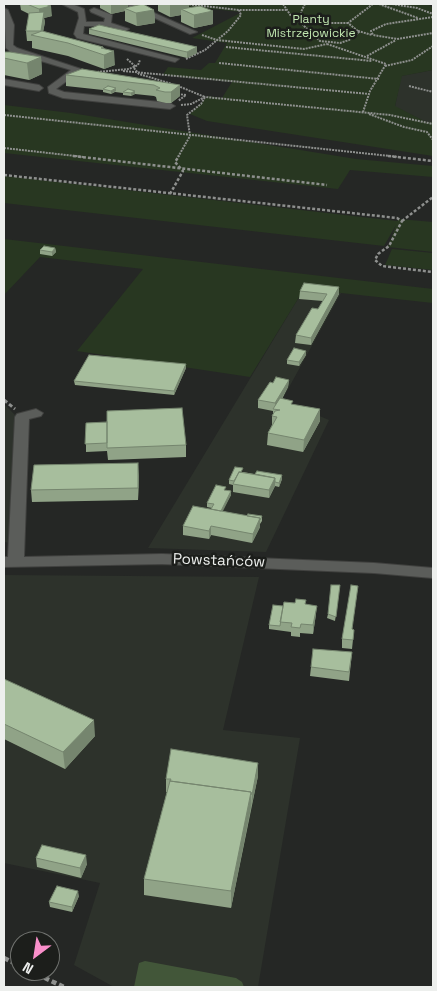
<!DOCTYPE html>
<html>
<head>
<meta charset="utf-8">
<style>
  body { margin:0 }
  #map { position:relative; width:437px; height:991px; overflow:hidden; background:#252725; font-family:"Space Grotesk",sans-serif }
  canvas { display:block }
  .frame { position:absolute; inset:0; border:5px solid #edefed; pointer-events:none }
  .north { position:absolute; left:10px; top:931px; width:50px; height:50px; box-sizing:border-box; background:#1c1e1b; border:1px solid #70726f; border-radius:50%; rotate:211deg; font-size:14px; font-weight:700; line-height:20px; text-align:center; color:#edefed }
  .north::after { content:''; display:block; margin:auto; width:18px; height:22px; background:#f98fca; clip-path:polygon(50% 0,100% 100%,50% 72%,0 100%) }
</style>
</head>
<body>
<div id="map">
<canvas width="437" height="991"></canvas>
<div class="frame"></div>
<div class="north">N</div>
</div>
<script>
const ctx = document.querySelector('canvas').getContext('2d');
ctx.lineJoin = 'round';
function fillPath(path, color) { ctx.fillStyle = color; ctx.fill(path, 'evenodd'); }
const shape = rows => new Path2D(rows.map(r => 'M' + r).join(''));
function stroke(path, color, width, dash) { ctx.strokeStyle = color; ctx.lineWidth = width; ctx.lineCap = dash ? 'butt' : 'round'; ctx.setLineDash(dash || []); ctx.stroke(path); }
function write(font, color, halo, rows, align = 'center') {
  ctx.font = font + ' "Space Grotesk",sans-serif'; ctx.lineWidth = 5; ctx.setLineDash([]); ctx.textBaseline = 'middle'; ctx.strokeStyle = halo; ctx.fillStyle = color; for (const [text, x, y, turn = 0] of rows) {
    ctx.save(); ctx.translate(x, y); ctx.rotate((+turn || 0) * Math.PI / 180); ctx.textAlign = isNaN(turn) ? turn : align; if (halo) ctx.strokeText(text, 0, 0); ctx.fillText(text, 0, 0); ctx.restore();
  }
}
fillPath(shape([
  [433,70,433,122,426,122,395,107,401,76],
  [304,289,341,293,282,400,329,420,266,552,148,548],
  [4,404,22,422,11,543,4,542],
  [4,575,259,577,223,730,300,738,258,987,114,987,74,965,100,883,4,863]
]), '#2d322b');
fillPath(shape([
  [161,4,428,4,433,8,433,70,402,76,395,106,426,122,433,122,433,156,207,121,190,114,208,96,222,98,232,82,163,75,168,67,201,70,209,63,215,63,227,43,192,38,242,12],
  [4,105,71,113,356,159,433,166,433,177,350,170,338,189,4,153],
  [4,176,397,221,399,219,433,222,433,252,388,247,396,225,384,246,4,203],
  [4,239,433,289,433,303,304,289,250,377,77,351,143,269,40,257,4,295],
  [392,249,433,253,433,270,385,265]
]), '#283721');
fillPath(shape([
  [145,961,236,978,242,982,244,987,134,987,139,963]
]), '#425639');
const minor = shape([
  [62,4,72,4,84,9,86,22,104,22,105,18,91,12,90,10,94,8,112,15,111,23,129,29,125,31,107,26,84,26,83,34,179,59,175,62,77,38,74,34,79,18,78,12,62,4],
  [124,4,134,4,197,32,190,34,124,4],
  [4,8,8,10,14,25,13,45,17,48,87,71,83,74,79,72,56,89,64,92,170,103,175,106,170,109,63,98,49,93,48,87,71,70,11,52,6,48,4,8],
  [4,79,39,85,43,88,39,91,4,85,4,79],
  [36,409,43,413,41,416,29,419,24,557,162,554,374,563,433,568,433,578,374,573,162,564,4,567,4,557,8,557,15,417,17,414,36,409]
]);
stroke(minor, '#40413f', 2);
stroke(shape([
  [47,4,55,4],
  [186,4,239,10,286,10],
  [283,4,291,16,301,23,348,23],
  [305,4,301,12,301,23,320,41,340,43,349,40,359,32,348,23,373,4],
  [379,4,418,18],
  [392,4,417,8,433,14],
  [433,17,386,24,371,31,373,35,397,39,433,33],
  [358,31,372,35],
  [202,35,217,40,304,49,327,44],
  [327,44,386,64,370,91,363,112],
  [226,47,372,61],
  [367,56,396,40],
  [127,59,136,67],
  [186,59,205,50,228,31,241,15,239,10],
  [219,63,379,79],
  [385,66,412,60,433,46],
  [134,68,139,74,172,84],
  [123,71,369,94],
  [97,72,129,69,138,65,140,60],
  [409,86,433,92],
  [178,94,186,95,178,101],
  [181,105,191,104,205,97,390,115,433,124],
  [369,114,404,127,427,132,433,140],
  [4,115,399,157],
  [4,148,84,157],
  [178,157,190,136,187,115,201,104,205,97,178,86]
]), '#8e908e', 2, [2, 1]);
stroke(shape([
  [73,156,327,185],
  [388,156,433,161],
  [4,175,397,218,402,221,389,246,378,254,375,260,382,266,433,272],
  [170,194,183,171,175,162,179,156],
  [402,221,433,197]
]), '#8e908e', 2.5, [3, 2]);
stroke(shape([
  [4,400,15,409]
]), '#8e908e', 3, [4, 2.5]);
stroke(shape([
  [4,958,20,966],
  [30,971,64,987]
]), '#8e908e', 4.5, [5, 3]);
fillPath(minor, '#5b5d5a');
fillPath(shape([
  [20,4,45,4,52,16,44,18,45,22,43,32,103,47,104,48,115,65,104,69,68,56,32,48,32,41,27,41,26,31,29,14,21,10],
  [100,4,128,4,128,7,154,10,155,23,137,26,125,21,125,11,111,14,100,8],
  [158,4,189,4,189,8,213,11,213,24,194,28,181,22,181,15,170,17,158,11],
  [89,29,197,47,197,53,187,58,89,34],
  [4,52,41,57,42,74,29,80,4,75],
  [66,75,180,85,180,96,171,103,166,103,157,101,156,97,154,96,135,94,131,96,123,95,123,93,115,92,111,94,103,92,103,90,66,86],
  [55,248,56,252,52,256,40,254,40,250],
  [300,291,339,294,311,345,295,343,296,335,318,309,323,301,299,299],
  [306,355,299,366,287,364,287,360],
  [186,368,174,395,75,385,74,381],
  [289,380,288,387,282,399,320,421,303,452,267,445,268,433,272,425,272,416,273,414,273,411,258,408,258,400,273,383],
  [86,423,186,445,186,457,108,460,107,451,86,452],
  [243,472,282,479,279,487,275,486,269,498,233,492,233,485,229,484,229,480],
  [139,475,138,500,32,502,31,490],
  [226,490,231,491,231,495,222,511,247,516,262,516,262,521,260,524,260,527,252,543,211,535,209,539,183,535,183,526,211,509,212,508,207,507,207,503],
  [340,585,335,621,327,618,328,614],
  [358,586,352,629,354,630,352,649,342,648,342,639],
  [306,604,316,614,313,634,300,633,300,637,291,636,291,632,269,629,269,625,283,606],
  [352,652,349,681,310,676,311,667],
  [4,679,95,736,65,769,4,739],
  [258,776,231,908,144,895,144,879,167,792,166,792,166,779],
  [36,858,87,864,81,878,37,867],
  [79,896,72,912,50,907,49,902]
]), '#90a387');
fillPath(shape([
  [111,4,128,4,128,10,124,8,125,11,111,14],
  [170,4,189,4,189,13,181,9,181,15,170,17],
  [51,6,52,16,44,18,45,22,42,37,41,37,39,9],
  [154,10,155,23,137,26,136,13],
  [213,11,213,24,194,28,194,15],
  [103,47,104,55,114,51,115,65,104,69,104,55,101,48],
  [197,47,197,53,187,58,187,52],
  [41,57,42,74,29,80,27,63],
  [180,85,180,96,171,103,171,92],
  [116,88,116,91,111,94,111,91],
  [135,91,135,94,131,96,131,93],
  [55,248,56,252,52,256,52,252],
  [339,287,339,294,311,345,311,338],
  [306,351,306,355,299,366,299,362],
  [186,364,186,368,174,395,174,391],
  [289,380,288,387,276,409,275,409,275,403],
  [320,409,320,421,303,452,304,440],
  [138,463,139,475,138,500],
  [282,475,282,479,279,487,279,483],
  [275,478,275,486,269,498,269,490],
  [231,491,231,495,219,519,219,515],
  [260,518,260,527,252,543,253,534],
  [211,526,211,535,209,539,209,531],
  [317,606,316,614,313,634,313,625],
  [94,720,95,736,65,769,63,752],
  [258,763,258,776,251,808,252,795],
  [251,792,251,808,231,908,231,891],
  [86,855,87,864,81,878,80,868],
  [78,891,79,896,72,912,72,907]
]), '#75856e');
const building = shape([
  [27,4,45,4,51,6,39,9,27,4],
  [143,4,154,10,136,13,124,8,143,4],
  [200,6,213,11,194,15,181,9,200,6],
  [44,12,41,31,26,31,29,13,44,12],
  [99,25,197,47,187,52,89,29,99,25],
  [42,31,103,47,101,48,114,51,104,55,68,43,31,35,42,31],
  [4,52,10,52,41,57,27,63,4,58,4,52],
  [82,69,180,85,171,92,165,92,156,90,160,88,154,85,66,75,82,69],
  [108,86,116,88,111,91,103,89,108,86],
  [128,89,135,91,131,93,123,92,128,89],
  [44,246,55,248,52,252,40,250,44,246],
  [304,283,339,287,311,338,296,335,312,308,318,309,327,294,300,291,304,283],
  [294,348,306,351,299,362,287,360,294,348],
  [89,355,186,364,174,391,74,381,89,355],
  [276,377,289,380,275,403,258,400,270,382,273,383,276,377],
  [280,398,293,401,291,404,320,409,304,440,268,433,277,417,272,416,275,411,280,410,273,409,280,398],
  [182,408,186,445,107,448,107,411,182,408],
  [107,422,107,443,85,444,86,423,107,422],
  [138,463,138,488,31,490,34,465,138,463],
  [235,467,243,468,241,472,239,472,234,481,229,480,235,467],
  [257,471,282,475,279,483,275,482,275,478,255,474,257,471],
  [239,472,275,478,269,490,233,484,239,472],
  [216,485,226,487,224,490,231,491,221,511,211,509,214,504,207,503,216,485],
  [193,506,260,518,253,534,211,526,209,531,183,526,193,506],
  [248,514,262,516,260,520,260,518,247,516,248,514],
  [331,585,340,585,336,617,328,614,331,585],
  [351,585,358,586,352,629,354,630,353,640,342,639,351,585],
  [296,599,306,600,305,604,317,606,313,625,301,624,300,628,291,627,292,623,280,622,284,602,295,603,296,599],
  [273,605,283,606,280,626,269,625,273,605],
  [313,649,352,652,349,672,311,667,313,649],
  [4,679,94,720,63,752,4,724,4,679],
  [171,749,258,763,252,795,251,792,170,781,171,779,166,779,171,749],
  [170,781,251,792,231,891,144,879,170,781],
  [42,845,86,855,80,868,36,858,42,845],
  [57,886,78,891,72,907,49,902,57,886]
]);
fillPath(building, '#a7be9d');
stroke(building, '#75856e', 1);
write('12px', '#c0e6b0', '#1c1e1b', [
  ["Planty",311,20],
  ["Mistrzejowickie",311,34]
]);
write('15px', '#edefed', '#1c1e1b', [
  ["Powstańców",219,561,2]
]);
</script>
</body>
</html>
